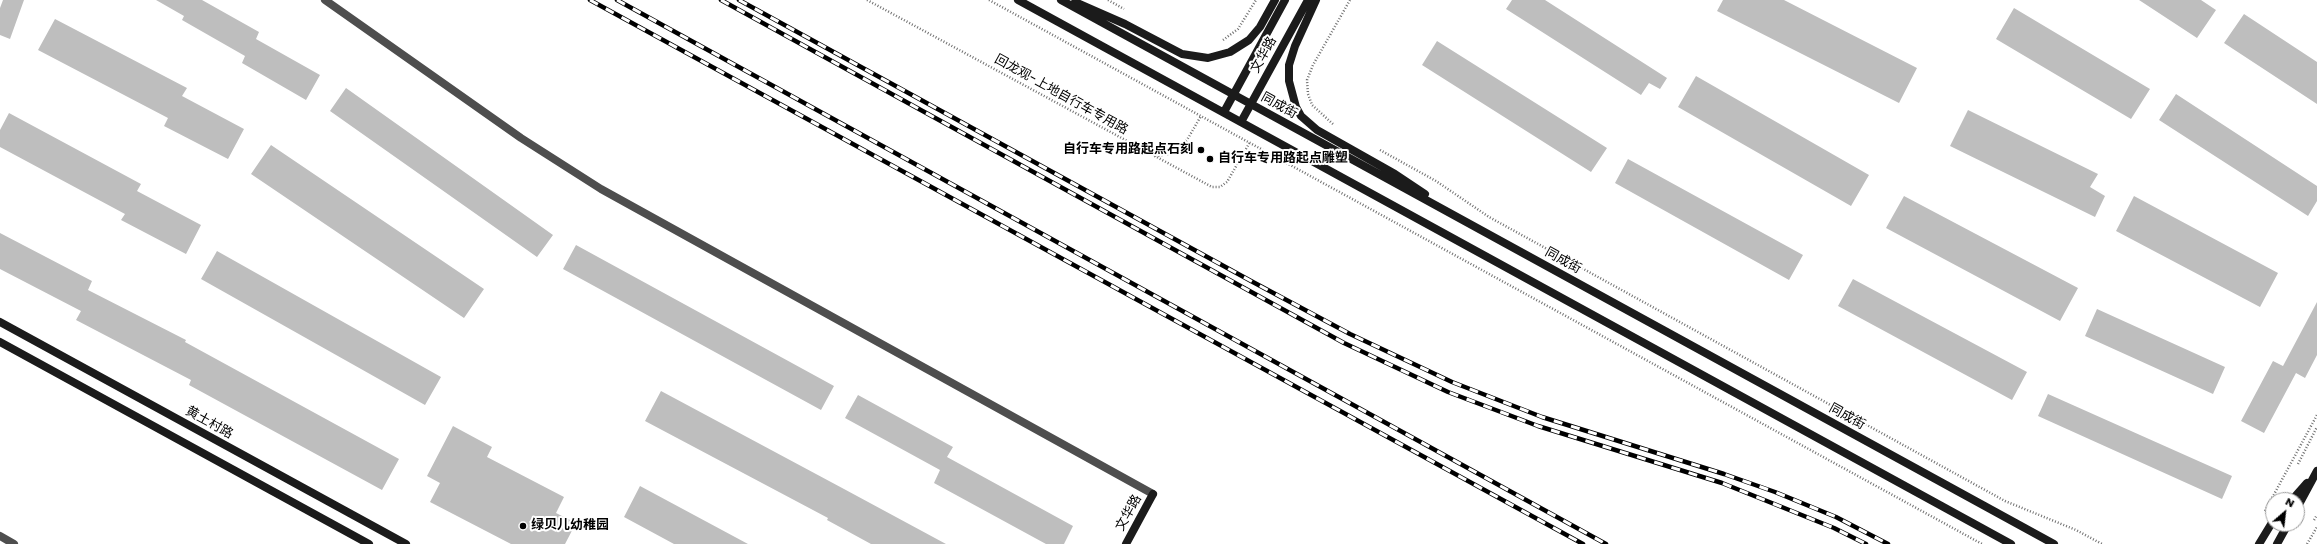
<!DOCTYPE html>
<html>
<head>
<meta charset="utf-8">
<style>
  body { margin:0 }
  #map { position:relative; width:2317px; height:544px; overflow:hidden; background:#fff; font-family:Poppins,sans-serif }
  canvas { display:block }
  .north { position:absolute; left:2265px; top:492px; width:40px; height:40px; box-sizing:border-box; background:#fff; border:1px solid #999; border-radius:50%; rotate:28deg; font-size:11px; font-weight:700; line-height:16px; text-align:center; color:#000 }
  .north::after { content:''; display:block; margin:auto; width:14px; height:18px; background:#000; clip-path:polygon(50% 0,100% 100%,50% 72%,0 100%) }
</style>
</head>
<body>
<div id="map">
<canvas width="2317" height="544"></canvas>
<div class="north">N</div>
</div>
<script>
const ctx = document.querySelector('canvas').getContext('2d');
ctx.lineJoin = 'round';
function fillPath(path, color) { ctx.fillStyle = color; ctx.fill(path, 'evenodd'); }
const shape = rows => new Path2D(rows.map(r => 'M' + r).join(''));
function stroke(path, color, width, dash) { ctx.strokeStyle = color; ctx.lineWidth = width; ctx.lineCap = dash ? 'butt' : 'round'; ctx.setLineDash(dash || []); ctx.stroke(path); }
function write(font, color, halo, rows, align = 'center') {
  ctx.font = font + ' Poppins,"Noto Sans SC",sans-serif'; ctx.lineWidth = 4; ctx.setLineDash([]); ctx.textBaseline = 'middle'; ctx.strokeStyle = halo; ctx.fillStyle = color; for (const [text, x, y, turn = 0] of rows) {
    ctx.save(); ctx.translate(x, y); ctx.rotate((+turn || 0) * Math.PI / 180); ctx.textAlign = isNaN(turn) ? turn : align; if (halo) ctx.strokeText(text, 0, 0); ctx.fillText(text, 0, 0); ctx.restore();
  }
}
fillPath(shape([
  [3,0,24,0,10,39,0,35,0,8],
  [156,0,202,0,259,32,256,39,320,75,306,100,242,63,245,56,182,20,184,16],
  [1512,0,1545,0,1667,78,1660,89,1649,83,1641,95,1506,9],
  [1723,0,1784,0,1917,68,1899,103,1717,11],
  [2139,0,2201,0,2216,10,2197,38],
  [2014,8,2150,89,2131,119,1996,39],
  [2244,14,2317,62,2317,104,2224,43],
  [55,19,187,88,182,96,244,129,228,159,164,126,168,118,38,50],
  [1437,41,1607,148,1591,172,1422,65],
  [1696,76,1869,175,1851,206,1678,107],
  [346,88,553,235,537,257,330,111],
  [2176,94,2317,186,2317,201,2308,216,2159,120],
  [1968,110,2098,174,2090,187,2105,196,2095,217,1950,146],
  [9,113,141,184,137,191,201,225,186,254,121,220,125,214,0,147,0,130],
  [271,145,484,289,464,318,251,174],
  [1628,159,1803,255,1789,280,1615,183],
  [1904,196,2078,288,2060,321,1886,228],
  [2134,196,2278,273,2260,307,2116,231],
  [0,233,92,281,88,290,186,340,185,342,399,459,382,490,189,385,191,380,76,320,81,311,0,269],
  [576,245,834,386,821,410,563,269],
  [217,251,441,377,425,405,201,279],
  [1853,279,2027,372,2012,400,1838,306],
  [2317,302,2317,355,2305,378,2296,373,2264,433,2241,421,2273,361,2283,366],
  [2097,309,2225,367,2213,394,2085,336],
  [661,391,844,489,946,544,871,544,827,520,828,518,645,421],
  [2048,394,2232,476,2222,499,2038,416],
  [858,395,953,447,947,457,1073,526,1064,544,1046,544,934,483,940,470,845,418],
  [453,426,492,447,487,457,564,497,556,513,576,523,565,544,511,544,430,502,440,483,427,476],
  [640,486,748,544,674,544,624,517]
]), '#bebebe');
stroke(shape([
  [867,0,1212,187,1220,187,1227,182,1250,142],
  [989,0,1982,544],
  [1108,0,1124,9],
  [1223,40,1238,29,1256,0],
  [1333,124,1312,105,1308,94,1307,80,1313,65,1350,0],
  [1380,150,1436,181,1489,217,2005,501,2076,530,2102,544],
  [1144,152,1157,156,1175,153,1187,140,1201,116],
  [2298,464,2317,427],
  [2265,511,2317,415],
  [2314,520,2317,515],
  [2307,544,2317,527]
]), '#707070', 2.5, [1, 2]);
stroke(shape([
  [325,0,521,138,601,189,1153,494],
  [0,536,14,544]
]), '#4e4e4e', 8);
stroke(shape([
  [1018,0,2011,544],
  [1061,0,2054,544],
  [1316,0,1295,46,1289,65,1289,81,1296,107,1301,116,1317,130,1395,174,1425,194],
  [1075,2,1125,24,1182,54,1208,58,1230,52,1249,40,1260,27,1275,0],
  [1224,112,1285,0],
  [1241,122,1308,0],
  [0,322,406,544],
  [0,342,369,544],
  [2292,500,2307,483],
  [2297,508,2317,471],
  [1126,544,1153,494],
  [2259,544,2273,521],
  [2277,544,2288,524]
]), '#1b1b1b', 8);
const rail = shape([
  [590,0,1583,544],
  [617,0,1606,544],
  [721,0,1344,343,1448,392,1538,426,1722,483,1834,528,1866,544],
  [739,0,1251,281,1350,334,1452,382,1542,417,1724,474,1775,492,1836,517,1888,544]
]);
stroke(rail, '#000', 4.5);
stroke(rail, '#fff', 3, [9]);
for (const [x, y, r, color] of [
  [1201,150,4,"#000"],
  [1210,159,4,"#000"],
  [523,526,4,"#000"]
]) { const dot = new Path2D(); dot.arc(x, y, r, 0, 2 * Math.PI); ctx.fillStyle = color; ctx.fill(dot); stroke(dot, '#fff', 1.5); }
write('13px', '#000', '#fff', [
  ["文华路",1264,55,-61],
  ["回龙观-上地自行车专用路",1061,95,29],
  ["同成街",1279,106,29],
  ["同成街",1563,261,29],
  ["同成街",1847,417,29],
  ["黄土村路",209,423,29],
  ["文华路",1129,513,-61]
]);
write('bold 13px', '#000', '#fff', [
  ["自行车专用路起点石刻",1193,150,"right"],
  ["自行车专用路起点雕塑",1218,159],
  ["绿贝儿幼稚园",531,526]
], 'left');
</script>
</body>
</html>
